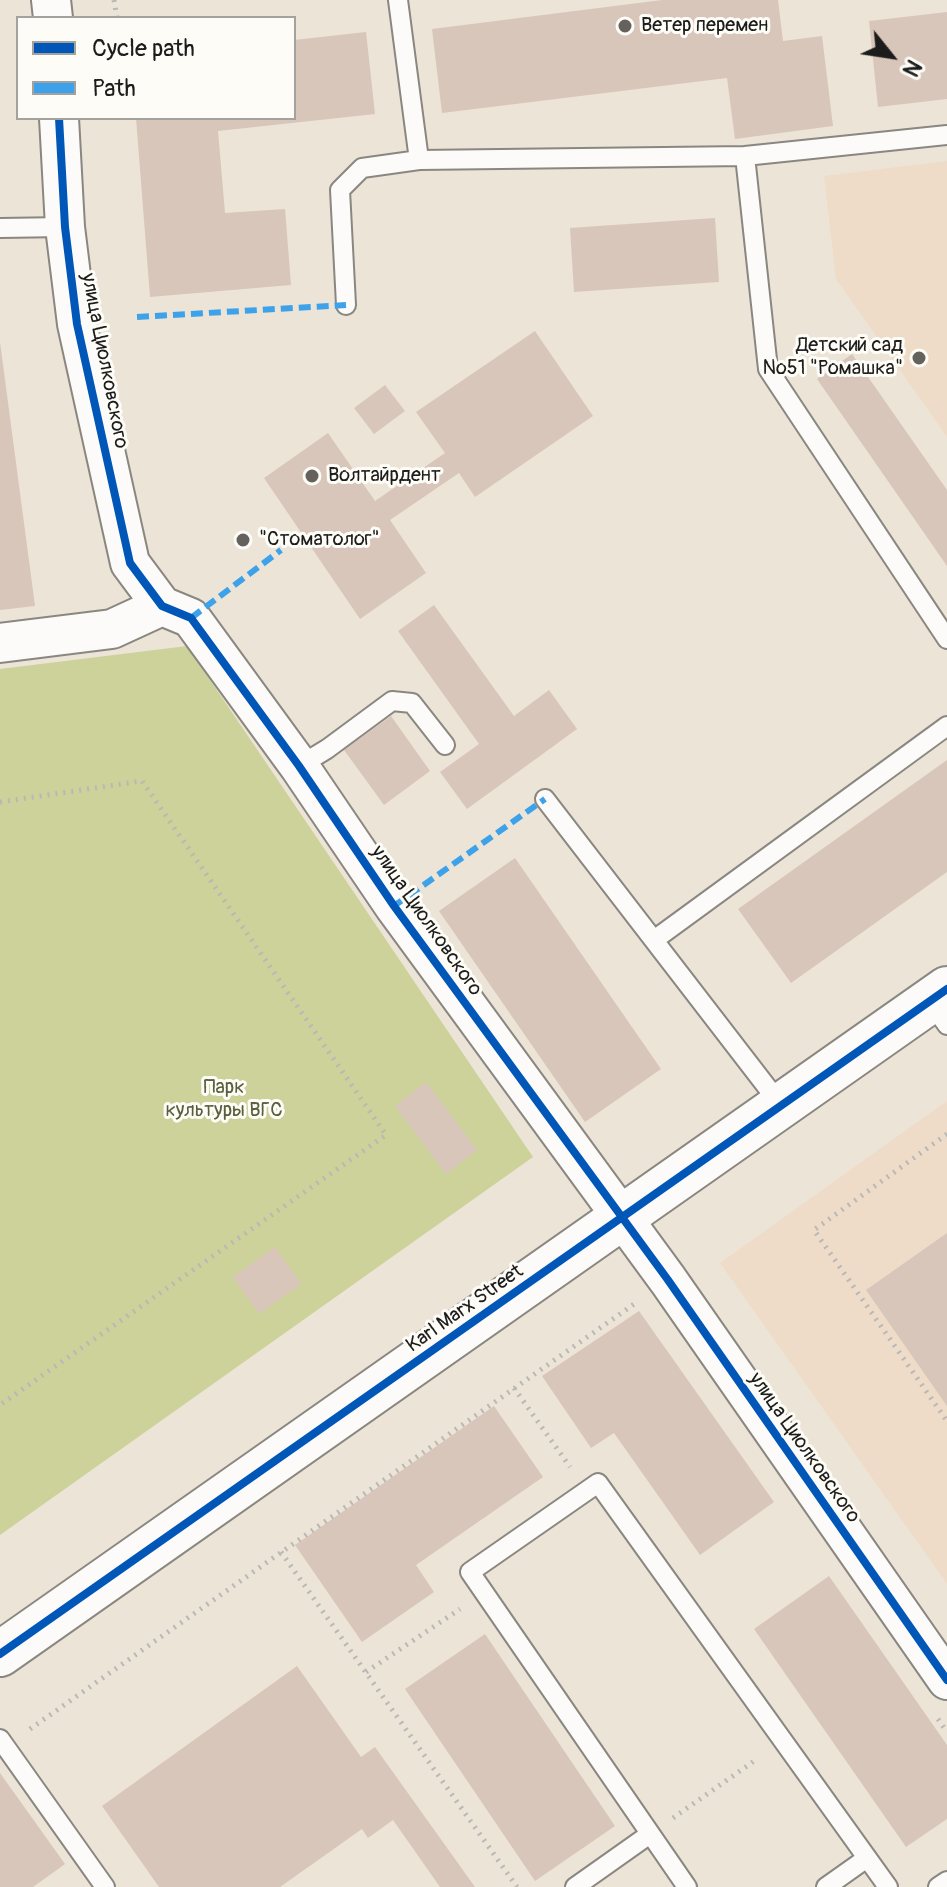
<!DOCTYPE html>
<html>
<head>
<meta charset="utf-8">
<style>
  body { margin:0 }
  #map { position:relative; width:947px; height:1887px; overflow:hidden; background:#ece4d6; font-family:Pangolin,sans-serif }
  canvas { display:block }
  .legend { position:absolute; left:16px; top:16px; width:280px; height:104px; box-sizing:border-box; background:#fdfcf7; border:2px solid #a3a29f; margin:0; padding:10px 14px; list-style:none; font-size:24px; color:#1c1c1c }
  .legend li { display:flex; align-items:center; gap:16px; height:40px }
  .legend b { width:40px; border:2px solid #a3a29f }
  .north { position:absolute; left:851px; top:16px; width:80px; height:80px; -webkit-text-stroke:6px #fdfcf7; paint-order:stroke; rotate:120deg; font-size:22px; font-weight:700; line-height:32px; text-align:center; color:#1c1c1c }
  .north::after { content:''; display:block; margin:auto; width:28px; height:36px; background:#1c1c1c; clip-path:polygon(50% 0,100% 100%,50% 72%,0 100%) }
</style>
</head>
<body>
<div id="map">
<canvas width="947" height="1887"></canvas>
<ul class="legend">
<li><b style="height:10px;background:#0057b8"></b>Cycle path</li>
<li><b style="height:10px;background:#3da2ea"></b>Path</li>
</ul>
<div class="north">N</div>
</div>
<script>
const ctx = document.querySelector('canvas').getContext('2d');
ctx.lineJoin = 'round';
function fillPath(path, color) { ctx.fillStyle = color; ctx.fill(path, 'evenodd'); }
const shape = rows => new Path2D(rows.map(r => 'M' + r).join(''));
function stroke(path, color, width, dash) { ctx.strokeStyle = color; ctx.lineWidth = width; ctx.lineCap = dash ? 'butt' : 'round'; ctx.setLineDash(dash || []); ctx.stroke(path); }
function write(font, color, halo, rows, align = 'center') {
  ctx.font = font + ' Pangolin,sans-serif'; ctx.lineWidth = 6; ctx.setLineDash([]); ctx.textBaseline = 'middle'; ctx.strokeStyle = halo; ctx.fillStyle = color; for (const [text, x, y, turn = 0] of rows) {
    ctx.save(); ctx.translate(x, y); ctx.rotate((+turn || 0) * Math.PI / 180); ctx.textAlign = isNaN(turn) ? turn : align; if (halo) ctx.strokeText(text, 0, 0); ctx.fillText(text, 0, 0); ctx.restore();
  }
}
fillPath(shape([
  [947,161,947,437,836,279,824,176],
  [947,1101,947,1584,720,1263]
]), '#eedcc8');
fillPath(shape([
  [187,646,533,1157,0,1535,0,669]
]), '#ccd299');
fillPath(shape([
  [662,0,778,0,783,41,822,36,833,126,735,139,727,78,442,113,432,29],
  [947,12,947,99,878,107,869,21],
  [366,32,375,114,218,131,225,213,285,209,291,285,150,297,136,118,294,118,294,40],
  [715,218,719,282,574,292,570,228],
  [535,331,593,416,475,497,459,473,390,520,426,573,360,619,264,478,328,433,375,501,445,453,416,412],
  [0,342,35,606,0,610],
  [852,354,947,490,947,566,817,379],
  [385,385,405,411,374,434,354,408],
  [434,605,514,716,549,690,577,729,467,809,440,772,479,744,398,631],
  [391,716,430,771,384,805,344,750],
  [947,760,947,872,791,983,738,909],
  [515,858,661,1069,585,1122,439,911],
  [426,1082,477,1150,446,1174,395,1106],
  [947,1233,947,1406,866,1290],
  [275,1247,301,1284,259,1314,233,1277],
  [639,1311,774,1502,700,1555,614,1433,591,1448,542,1376],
  [494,1406,543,1477,416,1565,434,1592,362,1642,295,1545],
  [829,1576,947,1745,947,1819,906,1847,754,1629],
  [485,1634,615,1826,535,1881,405,1689],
  [297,1666,361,1757,375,1747,475,1887,440,1887,393,1820,368,1838,362,1829,280,1887,159,1887,102,1806],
  [0,1773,65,1864,33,1887,0,1887]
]), '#d9c6ba');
const service = shape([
  [398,0,419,160],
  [745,156,768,369,947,639],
  [0,228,65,227],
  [346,305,340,190,362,168,419,160,745,156,947,135],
  [299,766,327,749,392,701,412,703,445,745],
  [545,799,780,1104],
  [654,940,947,726],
  [930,1001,947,1025],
  [0,1739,105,1887],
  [575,1887,650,1834],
  [687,1887,470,1572,598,1483,888,1887],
  [826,1887,867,1858],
  [938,1887,947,1881]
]);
const minor = shape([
  [51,0,53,18],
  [59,118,65,227,77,324,130,563,162,606,191,618,299,766,394,906,668,1280,947,1680],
  [0,643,112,629,162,606]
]);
const tertiary = shape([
  [0,1654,947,989]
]);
stroke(service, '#8a8680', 22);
stroke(minor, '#8a8680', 42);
stroke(tertiary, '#8a8680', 48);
stroke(shape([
  [114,0,117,18],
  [0,802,142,781,386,1135,0,1405],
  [947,1134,814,1230,947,1421],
  [514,1388,570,1467],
  [281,1552,517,1887],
  [366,1672,460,1609],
  [938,1719,947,1732],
  [30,1729,637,1302],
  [673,1818,757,1759]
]), '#b9b8b6', 5, [2, 6]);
stroke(service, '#fcfbf9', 18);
stroke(minor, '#fcfbf9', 38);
stroke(tertiary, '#fcfbf9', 44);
stroke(shape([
  [137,317,346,305],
  [191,618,281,550],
  [394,906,545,799]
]), '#3da2ea', 6, [12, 6]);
stroke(shape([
  [59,118,65,227,77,324,130,563,162,606,191,618,299,766,394,906,668,1280,947,1680],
  [0,1654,947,989]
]), '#0057b8', 8);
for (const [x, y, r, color] of [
  [625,26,8,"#65625d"],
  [919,358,8,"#65625d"],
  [312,476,8,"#65625d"],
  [243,540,8,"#65625d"]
]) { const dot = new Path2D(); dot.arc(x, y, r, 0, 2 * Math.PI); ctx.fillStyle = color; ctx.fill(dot); stroke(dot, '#fdfcf7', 3); }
write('20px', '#1c1c1c', '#fdfcf7', [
  ["Ветер перемен",641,26],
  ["Детский сад",903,346,"right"],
  ["№51 \"Ромашка\"",903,369,"right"],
  ["Волтайрдент",328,476],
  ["\"Стоматолог\"",259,540]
], 'left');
write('20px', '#1c1c1c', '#fdfcf7', [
  ["улица Циолковского",104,361,79],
  ["улица Циолковского",426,921,55],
  ["Karl Marx Street",465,1309,-35],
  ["улица Циолковского",804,1448,55]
]);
write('20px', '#585f3a', '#fdfcf7', [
  ["Парк",224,1088],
  ["культуры ВГС",224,1111]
]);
</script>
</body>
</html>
